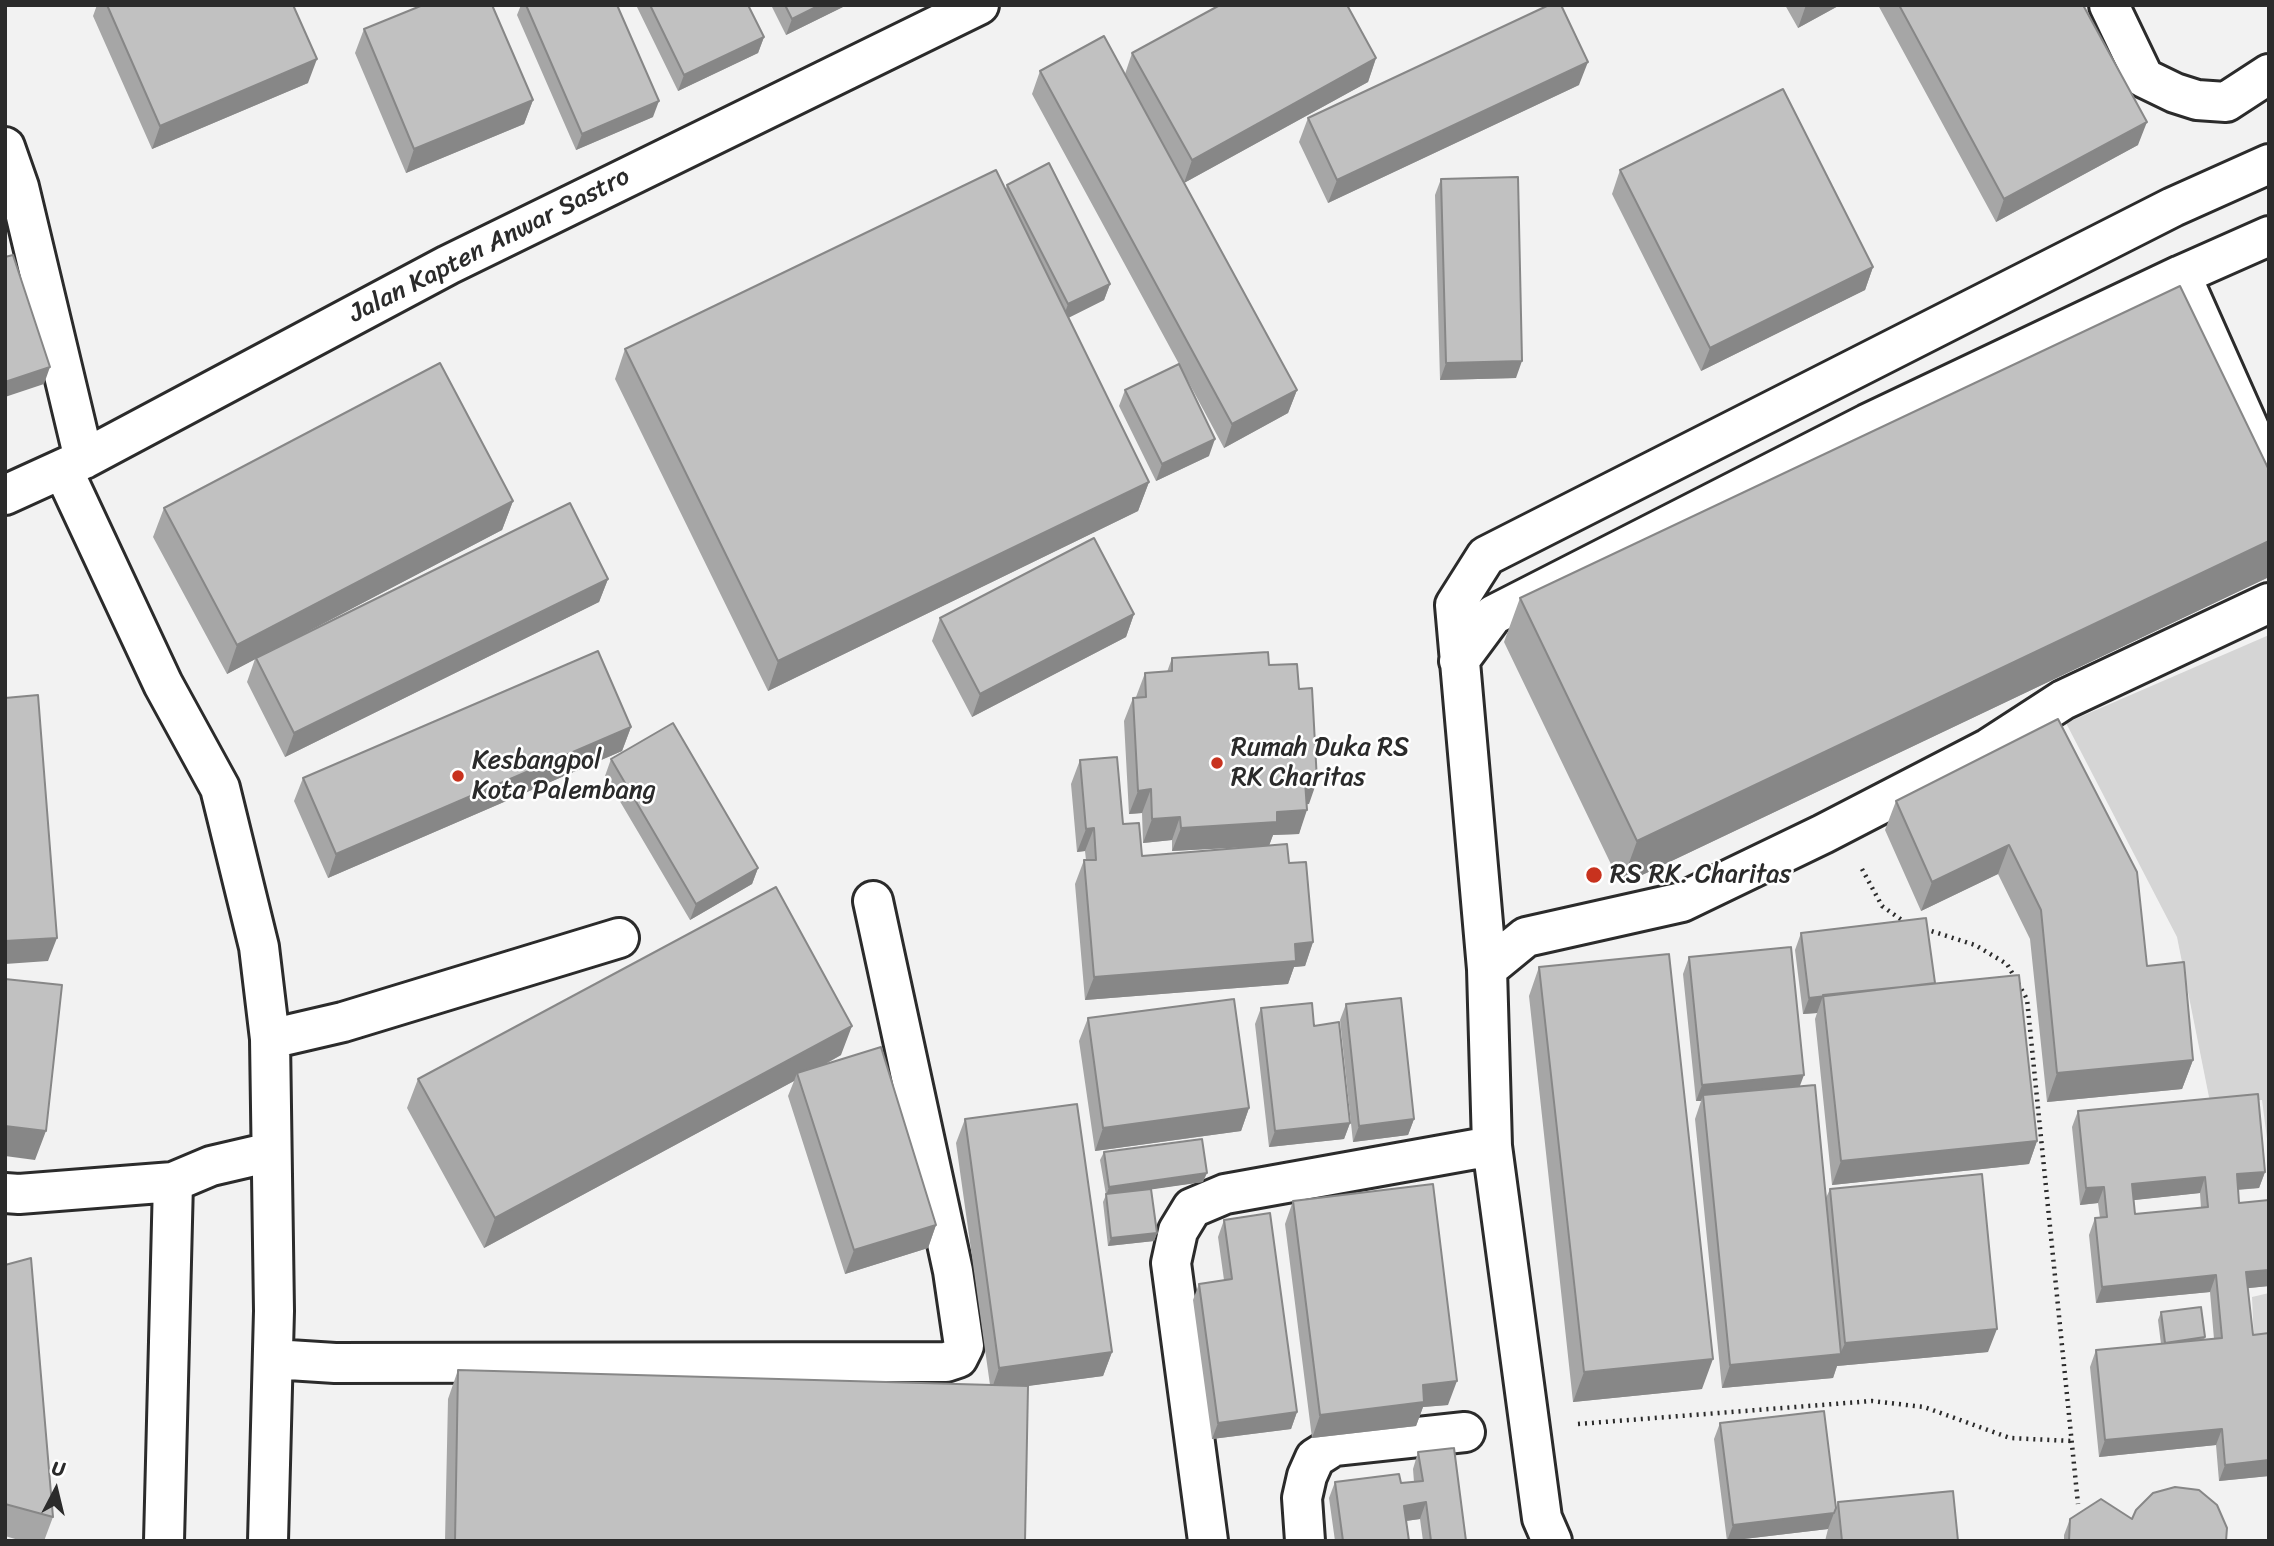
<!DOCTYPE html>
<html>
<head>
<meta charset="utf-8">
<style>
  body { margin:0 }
  #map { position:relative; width:2274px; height:1546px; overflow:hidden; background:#f2f2f2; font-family:Sriracha,sans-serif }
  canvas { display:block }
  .frame { position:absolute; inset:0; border:7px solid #2b2b2b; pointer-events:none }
  .north { position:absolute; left:21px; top:1455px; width:70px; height:70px; -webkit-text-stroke:5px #fff; paint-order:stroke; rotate:7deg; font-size:19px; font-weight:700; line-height:28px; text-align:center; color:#2b2b2b }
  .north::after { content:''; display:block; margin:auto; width:24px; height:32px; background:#2b2b2b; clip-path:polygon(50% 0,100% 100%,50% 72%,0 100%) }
</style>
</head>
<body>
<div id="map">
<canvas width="2274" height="1546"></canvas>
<div class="frame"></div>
<div class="north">U</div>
</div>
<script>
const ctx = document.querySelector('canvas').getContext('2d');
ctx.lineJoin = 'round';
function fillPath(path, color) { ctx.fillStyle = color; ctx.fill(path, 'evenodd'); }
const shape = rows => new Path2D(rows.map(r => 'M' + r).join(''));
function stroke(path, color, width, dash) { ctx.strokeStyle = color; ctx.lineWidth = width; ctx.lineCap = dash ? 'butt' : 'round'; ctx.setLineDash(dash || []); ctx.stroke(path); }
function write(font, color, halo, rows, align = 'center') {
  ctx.font = font + ' Sriracha,sans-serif'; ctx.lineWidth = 5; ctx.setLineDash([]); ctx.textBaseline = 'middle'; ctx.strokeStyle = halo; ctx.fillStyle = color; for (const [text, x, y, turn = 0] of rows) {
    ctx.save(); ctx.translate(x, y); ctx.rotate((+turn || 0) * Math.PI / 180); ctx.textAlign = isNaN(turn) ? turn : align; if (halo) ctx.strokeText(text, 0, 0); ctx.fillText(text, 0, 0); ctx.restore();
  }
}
fillPath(shape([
  [2269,635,2269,1154,2262,1100,2210,1102,2177,937,2066,723],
  [2269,1293,2269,1340,2254,1342,2252,1297]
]), '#d5d5d5');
const minor = shape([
  [2109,5,2144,78,2175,93,2197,100,2226,102,2269,74],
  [5,147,19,187,84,459],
  [2181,275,2269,473],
  [63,470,163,684,220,788,259,947,270,1039,274,1311,268,1541],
  [5,495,84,459,448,265,979,5],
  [1459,661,1493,615,1867,424,2181,275,2269,236],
  [1487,969,1526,937,1682,902,1823,834,1989,748,2063,700,2269,603],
  [270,1039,343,1022,619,938],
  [5,1193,19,1194,173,1182,211,1166,271,1152],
  [273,1359,335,1363,946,1362,958,1358,964,1346,953,1271,873,901],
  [164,1541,173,1182],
  [1208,1541,1171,1263,1178,1231,1192,1208,1225,1194,1492,1146],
  [1305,1541,1302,1498,1307,1476,1315,1458,1334,1446,1465,1432],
  [1552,1541,1542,1518,1492,1146,1487,969,1455,605,1486,556,2173,207,2269,164]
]);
stroke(minor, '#2b2b2b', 44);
stroke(shape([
  [1862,869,1882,906,1906,923],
  [1925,929,1975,945,2007,964,2027,999,2078,1504],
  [1578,1424,1872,1401,1924,1407,2010,1438,2071,1441]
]), '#2b2b2b', 4.5, [2, 5]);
stroke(minor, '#fff', 38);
fillPath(shape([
  [97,5,293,5,308,83,152,149,93,16],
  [521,5,617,5,653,117,576,150,517,15],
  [636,5,748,5,764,37,758,53,678,91],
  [771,5,847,5,786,35],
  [1785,5,1840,5,1798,28],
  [1878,5,2083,5,2138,145,1996,222],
  [364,29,533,100,524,124,406,173,355,53],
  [1132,53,1376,58,1368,82,1184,183,1297,390,1288,413,1224,448,1182,370,1209,456,1156,481,1119,406,1125,390,1179,364,1032,94,1040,71,1125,74],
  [1579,85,1328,203,1299,142,1308,118],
  [1620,170,1873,267,1865,290,1701,371,1612,194],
  [1441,179,1516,378,1440,380,1435,195],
  [1007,185,1110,284,1104,300,1068,318,1149,482,1138,511,768,691,615,379,625,349,1006,189],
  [2269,470,2269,577,1621,885,1504,642,1520,598],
  [513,501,502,530,282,645,608,579,599,602,285,757,247,682,255,659,227,674,153,537,164,508],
  [1134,614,1126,637,972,717,932,641,940,618],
  [1172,658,1269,665,1309,804,1307,804,1299,834,1273,835,1269,845,1289,863,1313,942,1305,966,1294,967,1288,984,1085,1000,1075,884,1084,860,1086,860,1085,851,1077,852,1071,784,1080,760,1123,824,1142,856,1256,846,1172,851,1172,840,1143,843,1142,813,1129,814,1124,721,1133,698,1136,697,1145,673,1167,672],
  [2058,719,2147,966,2193,1060,2182,1089,2047,1102,2030,939,1998,874,1921,911,1885,830,1896,801],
  [631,727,622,751,328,878,294,801,303,778],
  [611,759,758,868,752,884,690,920,605,776],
  [1801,933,1935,983,1934,984,2037,1141,2029,1164,1832,1185,1815,1019,1817,1013,1803,1014,1795,950],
  [1689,957,1800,1086,1826,1198,1830,1189,1988,1352,1837,1366,1833,1378,1722,1388,1695,1119,1701,1101,1696,1101,1683,974],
  [1539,967,1702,1389,1573,1402,1529,996],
  [1346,1004,1414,1119,1408,1135,1353,1142,1340,1020],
  [1261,1008,1314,1026,1350,1123,1344,1139,1269,1147,1255,1024],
  [1088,1018,1249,1108,1241,1131,1095,1151,1079,1041],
  [841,1055,824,1065,936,1225,928,1248,845,1274,788,1096,794,1081,484,1248,407,1108,418,1079],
  [2078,1111,2265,1172,2259,1188,2238,1190,2239,1203,2269,1200,2269,1286,2248,1288,2253,1335,2269,1333,2269,1476,2219,1481,2216,1445,2099,1457,2090,1367,2096,1350,2161,1344,2158,1320,2161,1312,2205,1337,2204,1340,2214,1339,2210,1292,2096,1303,2089,1235,2095,1218,2100,1218,2098,1203,2080,1205,2072,1127],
  [2200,1193,2201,1208,2135,1214,2133,1200],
  [965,1119,1112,1352,1103,1376,1026,1386,1025,1541,445,1541,448,1399,458,1370,990,1385,956,1143],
  [1104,1152,1203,1182,1151,1189,1157,1233,1154,1241,1108,1246,1103,1202,1106,1195,1100,1160],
  [1293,1201,1448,1405,1423,1407,1416,1426,1312,1438,1285,1224],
  [1224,1220,1297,1412,1291,1429,1212,1439,1193,1300,1199,1284,1224,1280,1218,1237],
  [5,1265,53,1517,44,1541,22,1541,5,1536],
  [1720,1423,1836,1508,1838,1502,1958,1541,1825,1541,1828,1529,1727,1541,1714,1439],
  [1418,1452,1466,1541,1423,1541,1420,1519,1406,1521,1409,1541,1335,1541,1329,1498,1335,1482,1401,1483,1414,1482,1413,1469],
  [2070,1519,2132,1519,2226,1541,2064,1541,2064,1535]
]), '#a6a6a6');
fillPath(shape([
  [820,5,847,5,786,35,792,19],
  [1806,5,1840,5,1798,28],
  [764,37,758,53,678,91,684,75],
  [1376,58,1368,82,1184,183,1192,160],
  [317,59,308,83,152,149,160,126],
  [1588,62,1579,85,1328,203,1337,180],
  [533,100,524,124,406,173,414,149],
  [659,101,653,117,576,150,582,134],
  [2147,122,2138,145,1996,222,2004,199],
  [1873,267,1865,290,1701,371,1710,348],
  [1110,284,1104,300,1062,321,1068,304],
  [1522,361,1516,378,1440,380,1446,363],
  [50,367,44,384,5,397,5,382],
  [1297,390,1288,413,1224,448,1232,424],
  [1215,439,1209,456,1156,481,1162,464],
  [1149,482,1138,511,768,691,778,661],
  [513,501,502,530,227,674,237,645],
  [2269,541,2269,577,1621,885,1637,841],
  [608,579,599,602,285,757,294,733],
  [1134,614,1126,637,972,717,980,694],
  [631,727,622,751,328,878,336,854],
  [1305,781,1317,781,1309,804,1296,805],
  [1151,789,1142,813,1129,814,1138,791],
  [1307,810,1299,834,1273,835,1269,846,1172,851,1181,828,1277,812],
  [1180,817,1172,840,1143,843,1152,819],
  [1094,828,1085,851,1077,852,1086,829],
  [2009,845,1998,874,1921,911,1932,882],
  [758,868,752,884,690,920,696,904],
  [57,938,48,961,5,964,5,941],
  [1313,942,1305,966,1294,967,1288,984,1085,1000,1094,977,1295,944],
  [1823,996,1817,1013,1803,1014,1809,998],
  [852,1026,841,1055,799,1078,797,1073,794,1081,484,1248,495,1218],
  [2193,1060,2182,1089,2047,1102,2057,1073],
  [1804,1075,1798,1091,1703,1095,1701,1101,1696,1101,1702,1085],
  [1249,1108,1241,1131,1095,1151,1103,1128],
  [1414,1119,1408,1135,1353,1142,1359,1126],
  [1350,1123,1344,1139,1269,1147,1275,1131],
  [5,1126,46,1131,35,1160,5,1156],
  [2037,1141,2029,1164,1832,1185,1841,1161],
  [2265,1172,2259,1188,2231,1190,2237,1174],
  [1207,1173,1203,1182,1106,1196,1109,1187],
  [2205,1177,2200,1193,2126,1201,2132,1184],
  [2104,1187,2098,1203,2080,1205,2086,1188],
  [936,1225,928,1248,845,1274,854,1250],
  [1157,1233,1154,1241,1108,1246,1111,1238],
  [2269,1270,2269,1286,2240,1289,2246,1272],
  [2216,1275,2210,1292,2096,1303,2102,1287],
  [1997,1329,1988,1352,1837,1366,1833,1378,1722,1388,1730,1365,1840,1354,1845,1343],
  [1112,1352,1103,1376,991,1391,999,1368],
  [1713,1359,1702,1389,1573,1402,1584,1372],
  [1457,1381,1448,1405,1423,1407,1416,1426,1312,1438,1320,1415,1423,1385],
  [1297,1412,1291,1429,1212,1439,1218,1423],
  [2222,1429,2216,1445,2099,1457,2105,1440],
  [2269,1460,2269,1476,2219,1481,2225,1465],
  [1426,1502,1420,1519,1398,1522,1404,1506],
  [1834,1513,1828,1529,1727,1541,1733,1525]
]), '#878787');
const building = shape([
  [107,5,293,5,317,59,160,126,107,5],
  [423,5,492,5,533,100,414,149,364,29,423,5],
  [526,5,617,5,659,101,582,134,526,5],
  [650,5,748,5,764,37,684,75,650,5],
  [785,5,820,5,792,19,785,5],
  [1220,5,1347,5,1376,58,1192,160,1132,53,1220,5],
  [1549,5,1561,5,1588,62,1337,180,1308,118,1549,5],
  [1899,5,2083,5,2147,122,2004,199,1899,5],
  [1104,36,1297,390,1232,424,1040,71,1104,36],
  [1783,89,1873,267,1710,348,1620,170,1783,89],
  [1049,163,1110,284,1068,304,1007,185,1049,163],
  [996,170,1149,482,778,661,625,349,996,170],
  [1518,177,1522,361,1446,363,1441,179,1518,177],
  [13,255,50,367,5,382,5,257,13,255],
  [2180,286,2269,470,2269,541,1637,841,1520,598,2180,286],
  [440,363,513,501,237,645,164,508,440,363],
  [1179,364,1215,439,1162,464,1125,390,1179,364],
  [570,503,608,579,294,733,256,658,570,503],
  [1094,538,1134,614,980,694,940,618,1094,538],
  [598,651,631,727,336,854,303,778,598,651],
  [1268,652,1269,665,1297,664,1299,689,1312,688,1317,781,1305,781,1307,810,1277,812,1277,822,1181,828,1180,817,1152,819,1151,789,1138,791,1133,698,1146,697,1145,673,1172,671,1172,658,1268,652],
  [38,695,57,938,5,941,5,698,38,695],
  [2058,719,2137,872,2147,966,2184,962,2193,1060,2057,1073,2041,910,2009,845,1932,882,1896,801,2058,719],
  [673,723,758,868,696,904,611,759,673,723],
  [1117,757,1123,824,1139,823,1142,856,1287,844,1289,863,1306,862,1313,942,1295,944,1296,961,1094,977,1084,860,1096,860,1094,828,1086,829,1080,760,1117,757],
  [776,887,852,1026,495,1218,418,1079,776,887],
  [1926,918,1935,983,1809,998,1801,933,1926,918],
  [1791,947,1804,1075,1702,1085,1689,957,1791,947],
  [1669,954,1713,1359,1584,1372,1539,967,1669,954],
  [2019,975,2037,1141,1841,1161,1823,995,2019,975],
  [5,979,62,985,46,1131,5,1126,5,979],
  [1401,998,1414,1119,1359,1126,1346,1004,1401,998],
  [1234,999,1249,1108,1103,1128,1088,1018,1234,999],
  [1312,1003,1314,1026,1339,1022,1350,1123,1275,1131,1261,1008,1312,1003],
  [881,1047,936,1225,854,1250,797,1073,881,1047],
  [1815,1085,1841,1354,1730,1365,1703,1095,1815,1085],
  [2258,1094,2265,1172,2237,1174,2239,1203,2269,1200,2269,1270,2246,1272,2253,1335,2269,1333,2269,1460,2225,1465,2222,1429,2105,1440,2096,1350,2222,1338,2216,1275,2102,1287,2095,1218,2107,1217,2104,1187,2086,1188,2078,1111,2258,1094],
  [2205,1177,2208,1207,2135,1214,2132,1184,2205,1177],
  [1077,1104,1112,1352,999,1368,965,1119,1077,1104],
  [1202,1139,1207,1173,1109,1187,1104,1152,1202,1139],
  [1982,1174,1997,1329,1845,1343,1830,1189,1982,1174],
  [1433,1184,1457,1381,1423,1385,1424,1402,1320,1415,1293,1201,1433,1184],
  [1151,1189,1157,1233,1111,1238,1106,1194,1151,1189],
  [1270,1213,1297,1412,1218,1423,1199,1284,1232,1279,1224,1220,1270,1213],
  [31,1258,53,1517,5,1504,5,1265,31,1258],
  [2201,1307,2205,1337,2165,1343,2161,1312,2201,1307],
  [458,1370,1028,1386,1025,1541,455,1541,458,1370],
  [1824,1411,1836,1508,1834,1513,1733,1525,1720,1423,1824,1411],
  [1454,1448,1466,1541,1431,1541,1426,1502,1404,1506,1409,1541,1343,1541,1335,1482,1399,1474,1401,1483,1423,1481,1418,1452,1454,1448],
  [2175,1487,2199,1490,2217,1505,2227,1528,2226,1541,2069,1541,2070,1519,2101,1499,2132,1519,2136,1510,2153,1493,2175,1487],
  [1953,1491,1958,1541,1842,1541,1838,1502,1953,1491]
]);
fillPath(building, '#c1c1c1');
stroke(building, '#878787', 2);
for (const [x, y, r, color] of [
  [1217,763,7,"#c8321e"],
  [458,776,7,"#c8321e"],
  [1594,875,9,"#c8321e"]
]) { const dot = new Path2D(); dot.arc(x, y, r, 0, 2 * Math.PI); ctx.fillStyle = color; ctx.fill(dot); stroke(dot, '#fff', 2.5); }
write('26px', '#2b2b2b', '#fff', [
  ["Jalan Kapten Anwar Sastro",490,246,-27]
]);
write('26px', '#2b2b2b', '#fff', [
  ["Rumah Duka RS",1231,748],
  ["RK Charitas",1231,778],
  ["Kesbangpol",472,761],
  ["Kota Palembang",472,791],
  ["RS RK. Charitas",1610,875]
], 'left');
</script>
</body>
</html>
